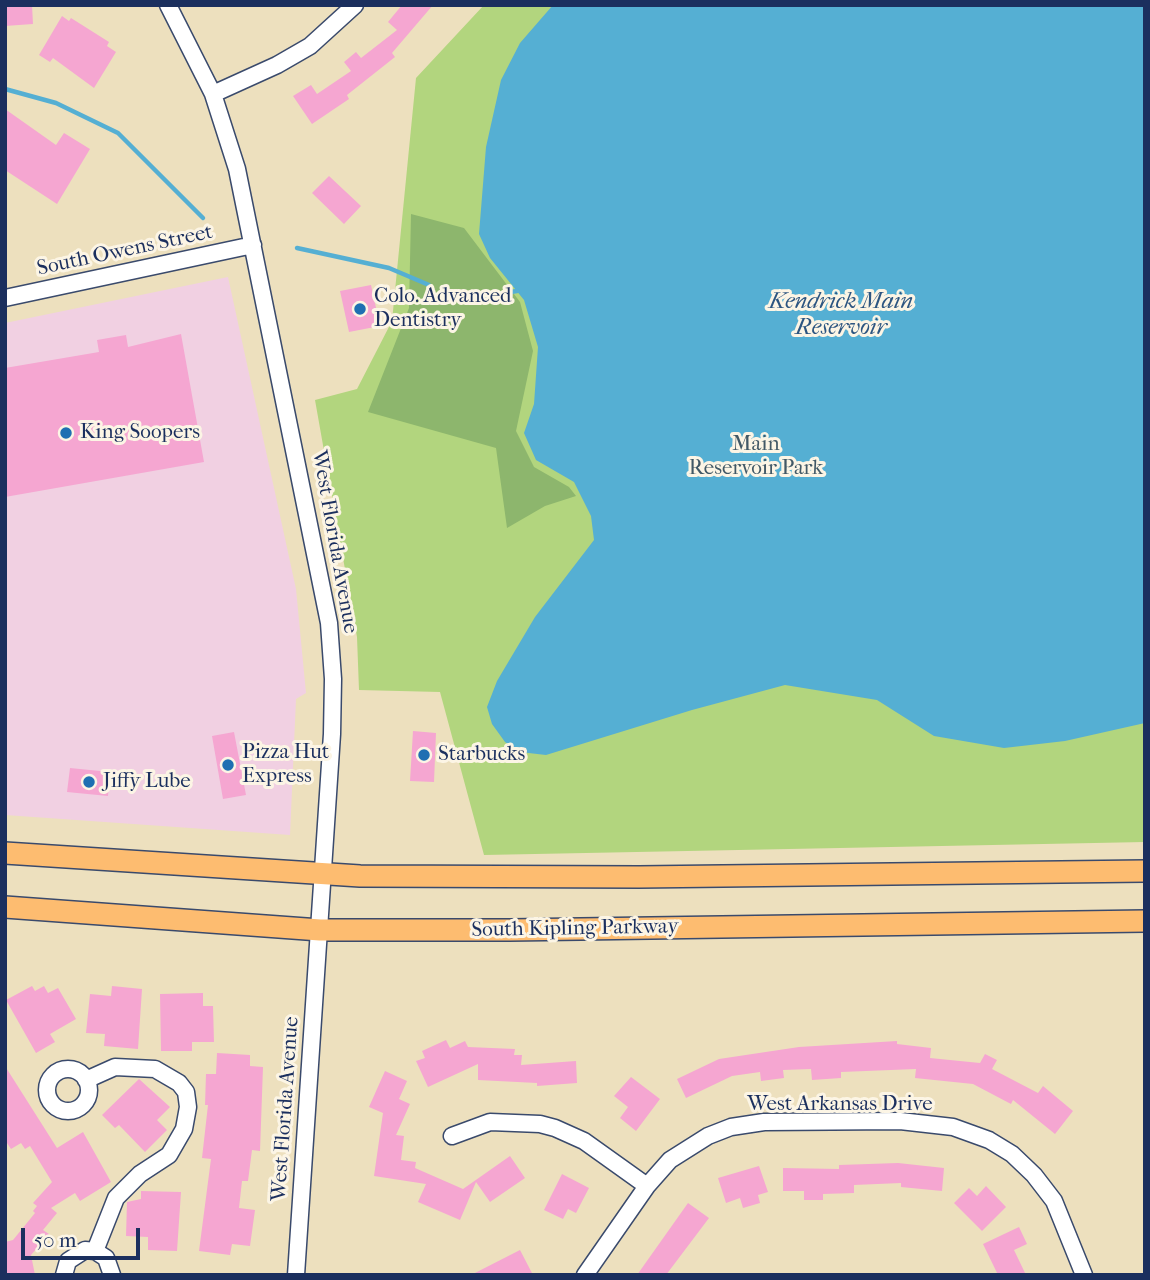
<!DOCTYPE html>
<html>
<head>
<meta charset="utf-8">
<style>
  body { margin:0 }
  #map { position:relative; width:1150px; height:1280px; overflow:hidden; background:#ede0be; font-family:"IM FELL French Canon",serif }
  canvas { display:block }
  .frame { position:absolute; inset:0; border:7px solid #1b2f5e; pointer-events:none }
  .scale { position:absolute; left:21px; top:1228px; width:119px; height:32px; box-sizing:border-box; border:4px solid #1b2f5e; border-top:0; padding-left:9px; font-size:21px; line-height:24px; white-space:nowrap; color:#1b2f5e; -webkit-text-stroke:5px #fcf5e5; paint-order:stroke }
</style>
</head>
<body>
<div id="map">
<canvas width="1150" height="1280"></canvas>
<div class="frame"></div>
<div class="scale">50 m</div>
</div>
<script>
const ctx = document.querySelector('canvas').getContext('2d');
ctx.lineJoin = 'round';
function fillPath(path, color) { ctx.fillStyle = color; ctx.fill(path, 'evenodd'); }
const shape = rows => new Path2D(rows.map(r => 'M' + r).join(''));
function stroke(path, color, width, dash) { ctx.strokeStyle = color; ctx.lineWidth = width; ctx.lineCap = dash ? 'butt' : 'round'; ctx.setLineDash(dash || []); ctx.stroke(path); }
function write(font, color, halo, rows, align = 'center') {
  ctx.font = font + ' "IM FELL French Canon",serif'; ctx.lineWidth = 6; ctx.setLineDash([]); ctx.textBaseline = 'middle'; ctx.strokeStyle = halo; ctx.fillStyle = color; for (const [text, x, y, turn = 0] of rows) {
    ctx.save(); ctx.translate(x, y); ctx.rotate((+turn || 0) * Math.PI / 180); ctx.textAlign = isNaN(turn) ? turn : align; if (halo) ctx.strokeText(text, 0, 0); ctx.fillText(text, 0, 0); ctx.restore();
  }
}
fillPath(shape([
  [228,277,296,589,306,693,296,699,290,835,5,815,5,323]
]), '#f1d0e2');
fillPath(shape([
  [484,5,1145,5,1145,842,484,855,440,692,359,690,357,637,315,400,357,389,392,321,416,78]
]), '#b2d57e');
fillPath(shape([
  [411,214,464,228,520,302,533,351,516,431,534,467,569,487,576,496,545,506,507,528,496,448,368,412,409,308]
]), '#8db66d');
fillPath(shape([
  [553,5,1145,5,1145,723,1065,741,1004,748,934,736,877,700,785,685,692,710,546,755,520,752,505,742,492,724,487,707,497,681,535,617,594,540,591,516,574,482,536,460,524,433,534,404,538,347,524,300,490,258,479,234,486,147,501,80,520,43]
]), '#55afd3');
stroke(shape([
  [5,89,56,103,118,133,203,218],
  [297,248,389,268,429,285],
  [466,299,517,291]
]), '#55afd3', 4.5);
fillPath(shape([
  [5,5,32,5,33,24,5,26],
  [402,5,433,5,392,53,395,57,347,95,349,99,312,124,293,96,311,85,317,94,351,71,344,62,356,52,361,58,397,30,388,22],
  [62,16,69,21,71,18,109,42,107,46,116,52,94,88,53,58,50,62,39,55],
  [5,109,56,145,64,133,90,149,57,204,5,170],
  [329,176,361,206,344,224,312,193],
  [371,285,380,326,349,332,340,291],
  [181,334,204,462,5,497,5,368,99,352,97,340,126,335,128,347],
  [413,731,436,733,434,782,410,781],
  [234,732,246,795,223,799,212,736],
  [70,768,110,772,108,796,67,792],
  [32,986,35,991,44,986,48,993,58,988,76,1019,50,1034,55,1042,36,1053,6,1000],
  [112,986,142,989,138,1049,104,1046,105,1034,86,1033,90,994,111,996],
  [203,993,203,1006,213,1006,214,1042,192,1042,192,1051,161,1051,160,994],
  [446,1040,450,1048,465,1041,468,1047,515,1049,514,1055,522,1055,521,1065,576,1061,577,1083,537,1086,537,1083,478,1080,478,1064,428,1087,416,1061,425,1058,422,1051],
  [897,1041,897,1044,931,1048,930,1058,980,1063,985,1054,997,1060,992,1069,1038,1093,1043,1086,1073,1111,1055,1134,1013,1100,1011,1104,973,1084,915,1078,916,1069,841,1072,841,1078,812,1080,811,1069,783,1070,784,1078,761,1081,760,1072,732,1076,686,1098,677,1079,719,1059,799,1047],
  [217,1053,250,1055,250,1066,263,1067,260,1151,252,1150,248,1181,242,1181,239,1208,255,1210,250,1246,232,1244,230,1255,199,1251,211,1159,202,1158,208,1105,205,1105,206,1074,216,1074],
  [5,1066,57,1148,83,1132,111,1182,80,1201,75,1193,51,1208,57,1213,43,1230,49,1234,31,1255,35,1275,5,1275,5,1242,13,1240,35,1213,33,1211,37,1206,33,1203,52,1182,30,1146,25,1149,21,1143,11,1149,5,1140],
  [385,1071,407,1081,399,1099,410,1104,396,1135,404,1136,401,1160,416,1162,415,1168,463,1189,510,1156,525,1178,490,1202,476,1182,460,1220,418,1202,426,1184,374,1176,383,1113,369,1107],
  [631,1077,660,1099,636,1131,620,1118,628,1107,614,1096],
  [139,1079,170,1107,157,1120,167,1130,145,1152,119,1125,115,1128,102,1115],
  [898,1163,944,1168,942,1191,901,1187,901,1183,854,1185,854,1193,823,1194,823,1200,804,1200,804,1191,783,1191,783,1168,839,1169,839,1165],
  [759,1166,768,1192,758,1195,760,1203,743,1208,740,1198,726,1203,718,1178],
  [562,1174,589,1188,576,1213,568,1209,563,1219,544,1210],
  [986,1186,1006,1207,982,1231,954,1203,969,1188,977,1196],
  [141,1191,181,1192,177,1251,148,1250,148,1237,126,1236,127,1202,141,1199],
  [688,1203,709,1218,666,1275,637,1275],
  [1019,1227,1027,1244,1014,1250,1026,1275,998,1275,983,1244],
  [520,1250,533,1275,471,1275]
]), '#f5a6d1');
const minor = shape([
  [168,5,213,94,237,169,329,623,333,679,332,734,296,1275],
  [213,94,277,65,310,46,355,5],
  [5,298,253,245],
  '47 1090a21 21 0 1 1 42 0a21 21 0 1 1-42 0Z',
  [86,1080,115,1067,155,1069,179,1083,186,1092,188,1107,184,1129,169,1155,140,1174,116,1198,95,1251],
  [452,1136,490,1122,540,1124,555,1128,584,1141,647,1186],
  [64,1275,68,1261,85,1250,95,1251,106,1258,112,1275],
  [585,1275,647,1186,670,1160,708,1136,731,1127,764,1122,900,1121,953,1127,989,1140,1012,1154,1034,1175,1054,1201,1084,1275]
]);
const major = shape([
  [5,853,360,876,639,877,1145,871],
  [5,907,320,930,510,930,1145,921]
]);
stroke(minor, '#3a4a6c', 19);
stroke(major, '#3a4a6c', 24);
stroke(minor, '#fff', 16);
stroke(major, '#fdbc70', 21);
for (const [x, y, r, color] of [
  [360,309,7,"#1f6fb2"],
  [66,433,7,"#1f6fb2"],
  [424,755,7,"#1f6fb2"],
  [228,765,7,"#1f6fb2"],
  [89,782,7,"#1f6fb2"]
]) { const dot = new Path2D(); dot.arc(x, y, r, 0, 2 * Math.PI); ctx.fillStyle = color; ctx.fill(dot); stroke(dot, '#fcf5e5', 2.5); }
write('21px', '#1b2f5e', '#fcf5e5', [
  ["South Owens Street",125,251,-12],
  ["West Florida Avenue",334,542,80],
  ["South Kipling Parkway",575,929,-1],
  ["West Arkansas Drive",840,1105],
  ["West Florida Avenue",286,1109,-86]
]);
write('21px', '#1b2f5e', '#fcf5e5', [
  ["Colo. Advanced",374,297],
  ["Dentistry",374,321],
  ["King Soopers",80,433],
  ["Pizza Hut",242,753],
  ["Express",242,777],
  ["Starbucks",438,755],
  ["Jiffy Lube",103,782]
], 'left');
write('21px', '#415866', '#fcf5e5', [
  ["Main",756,445],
  ["Reservoir Park",756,469]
]);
write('italic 23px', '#2c5581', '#fcf5e5', [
  ["Kendrick Main",841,302],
  ["Reservoir",841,328]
]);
</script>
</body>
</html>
